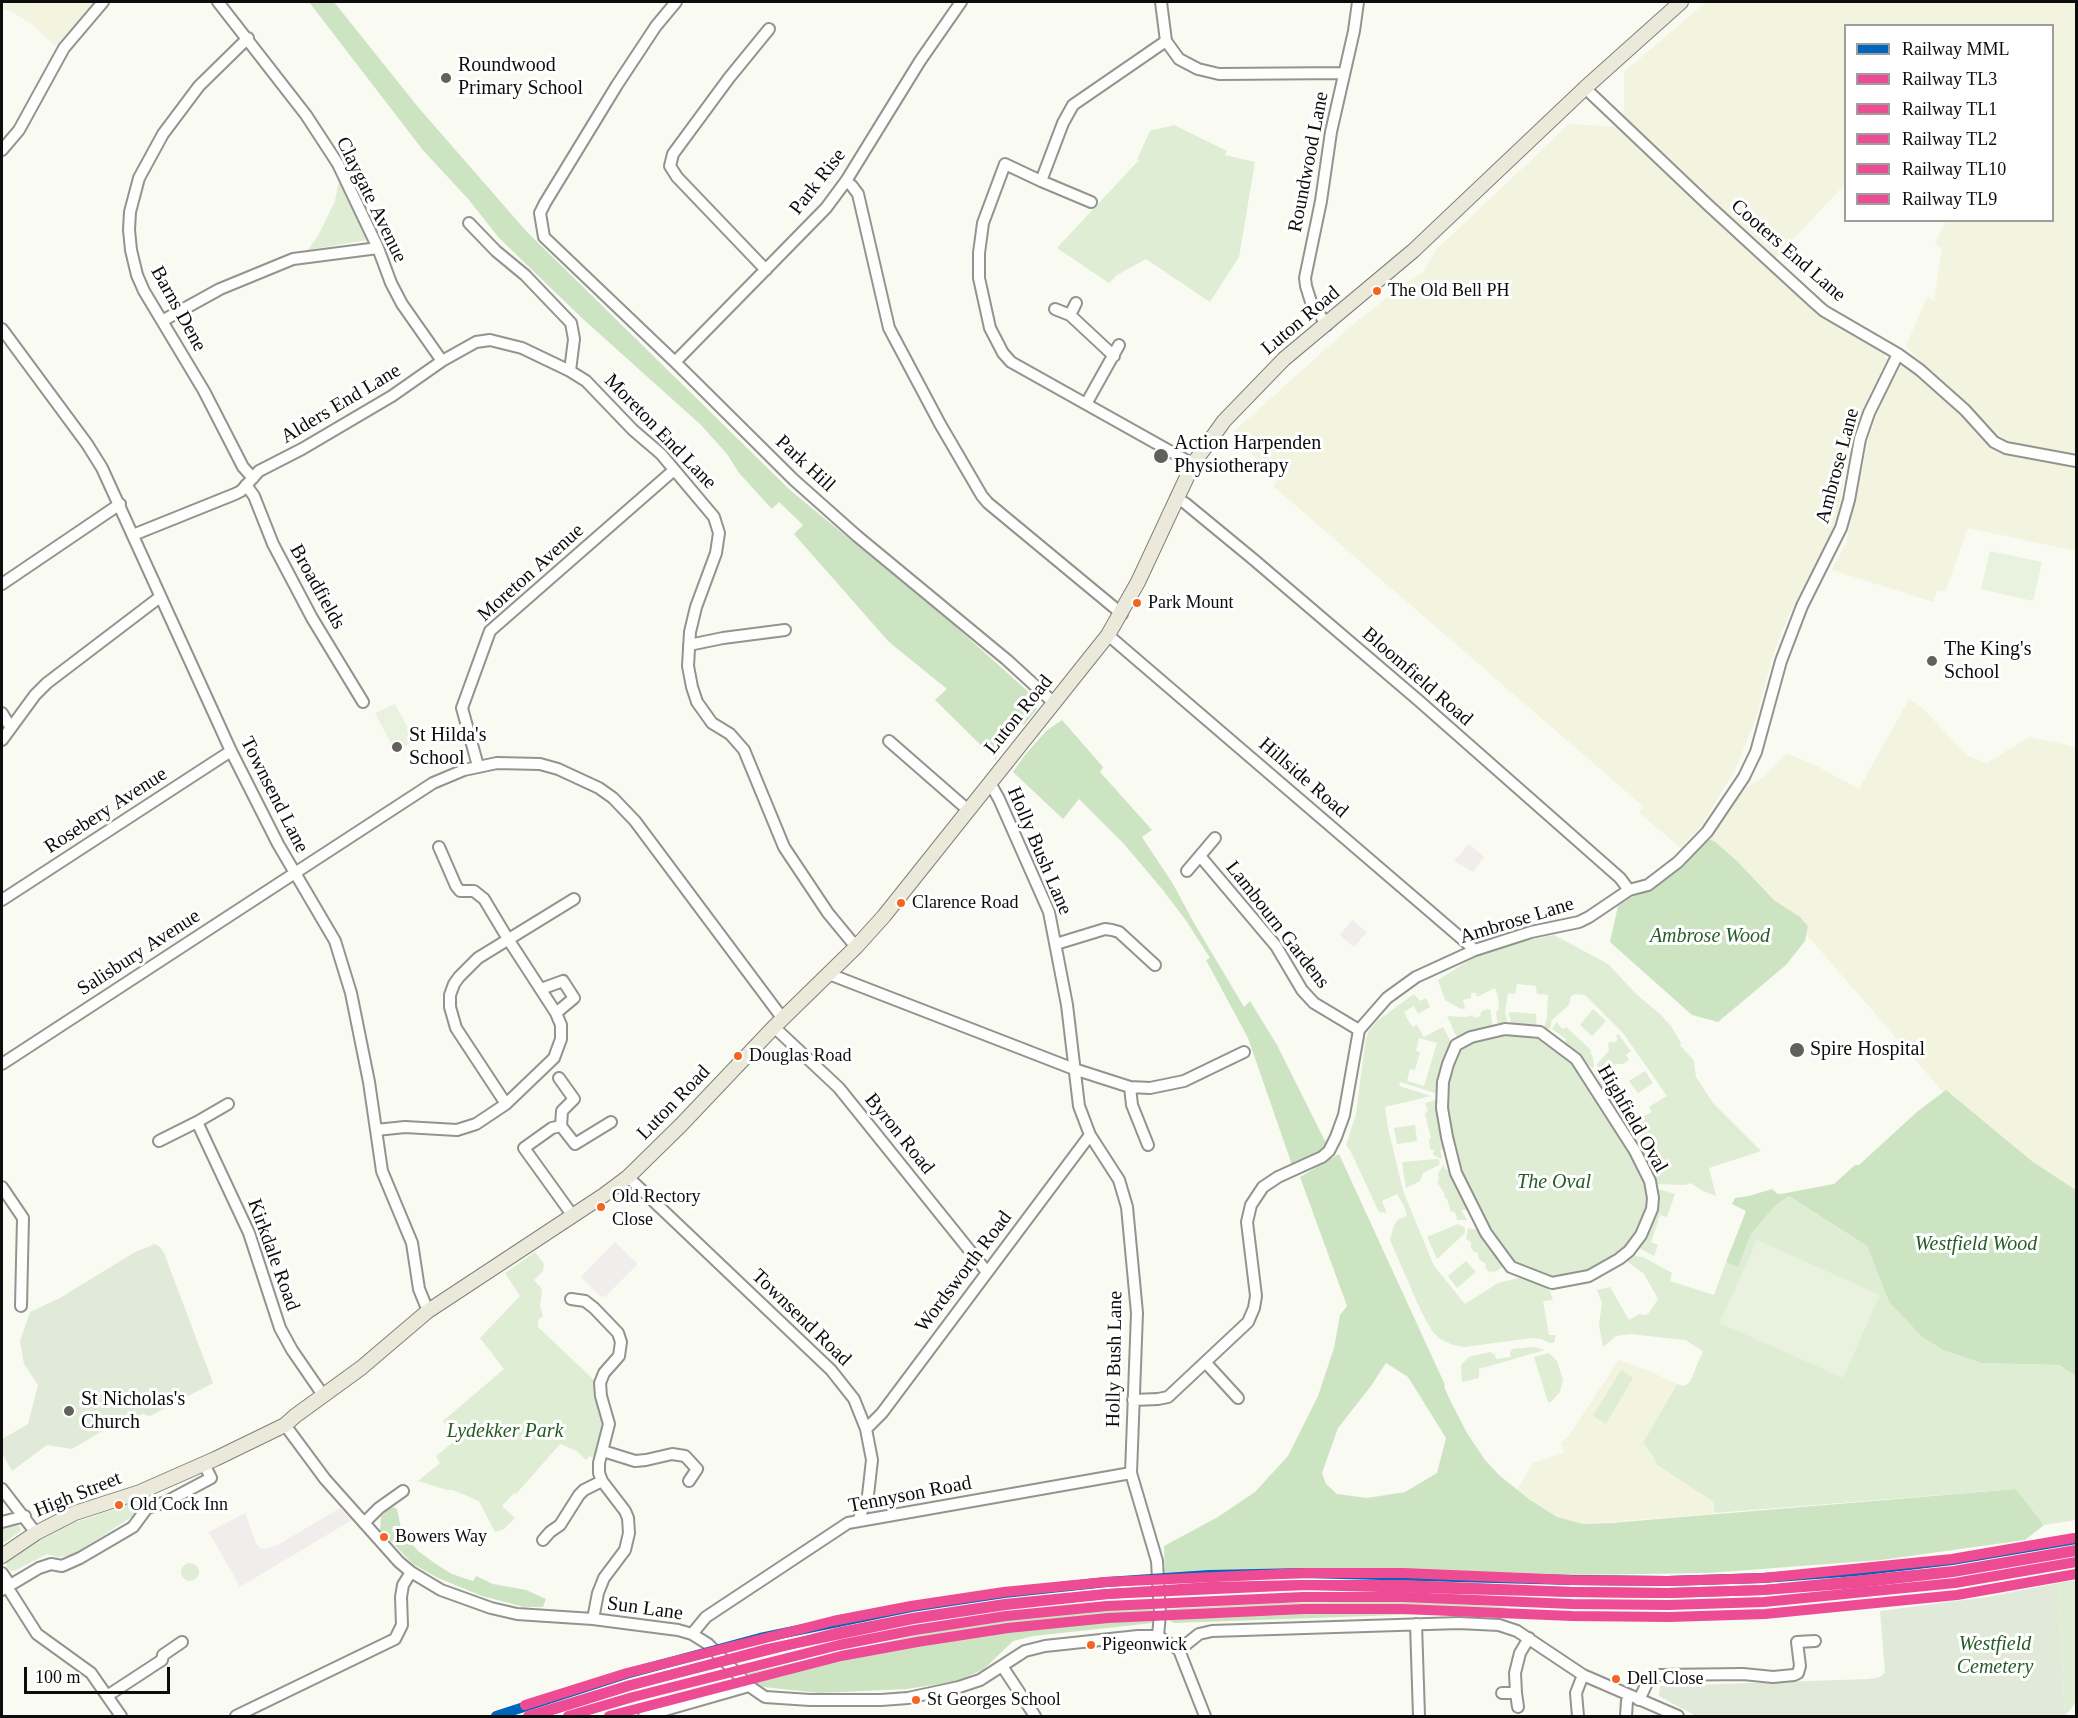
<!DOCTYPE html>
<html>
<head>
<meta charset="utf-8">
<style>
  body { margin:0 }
  #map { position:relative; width:2078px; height:1718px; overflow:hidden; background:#f9faf2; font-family:"Times New Roman",serif }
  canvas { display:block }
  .frame { position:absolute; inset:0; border:3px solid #0d0d0d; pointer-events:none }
  .legend { position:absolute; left:1844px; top:24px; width:210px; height:198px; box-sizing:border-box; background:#fff; border:2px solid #9e9e9e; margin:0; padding:8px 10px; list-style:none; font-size:18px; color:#0d0d0d }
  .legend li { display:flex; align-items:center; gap:12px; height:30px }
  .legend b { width:30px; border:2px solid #9e9e9e }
  .scale { position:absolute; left:24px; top:1667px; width:146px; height:27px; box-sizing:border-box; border:3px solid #0d0d0d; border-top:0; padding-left:8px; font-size:18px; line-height:21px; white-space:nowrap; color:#0d0d0d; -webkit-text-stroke:4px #fff; paint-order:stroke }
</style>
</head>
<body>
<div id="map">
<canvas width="2078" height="1718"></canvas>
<div class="frame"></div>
<ul class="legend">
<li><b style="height:8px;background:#0065bd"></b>Railway MML</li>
<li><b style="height:8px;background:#ee4b95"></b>Railway TL3</li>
<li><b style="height:8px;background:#ee4b95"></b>Railway TL1</li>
<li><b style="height:8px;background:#ee4b95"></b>Railway TL2</li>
<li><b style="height:8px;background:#ee4b95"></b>Railway TL10</li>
<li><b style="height:8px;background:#ee4b95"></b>Railway TL9</li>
</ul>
<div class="scale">100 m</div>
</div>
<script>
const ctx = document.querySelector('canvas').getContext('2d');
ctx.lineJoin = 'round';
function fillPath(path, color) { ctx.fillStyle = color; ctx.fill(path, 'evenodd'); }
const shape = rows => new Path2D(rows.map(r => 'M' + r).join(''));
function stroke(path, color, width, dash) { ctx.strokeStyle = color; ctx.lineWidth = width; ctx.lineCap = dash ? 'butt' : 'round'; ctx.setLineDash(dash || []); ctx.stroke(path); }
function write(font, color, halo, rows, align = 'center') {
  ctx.font = font + ' "Times New Roman",serif'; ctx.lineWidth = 6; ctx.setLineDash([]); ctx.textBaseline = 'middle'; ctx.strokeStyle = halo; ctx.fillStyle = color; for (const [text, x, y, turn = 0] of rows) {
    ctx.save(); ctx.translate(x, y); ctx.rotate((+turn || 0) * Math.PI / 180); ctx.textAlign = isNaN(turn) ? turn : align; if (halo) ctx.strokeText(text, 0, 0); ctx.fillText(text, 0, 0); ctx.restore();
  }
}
fillPath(shape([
  [1469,844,1484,857,1473,872,1454,861],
  [1352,920,1367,932,1354,947,1340,935],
  [615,1242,638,1264,605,1297,600,1296,581,1277],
  [340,1508,352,1520,240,1587,209,1532,245,1513,257,1545,260,1548,266,1549,278,1545]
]), '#f1eded');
fillPath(shape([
  [2,2,95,2,55,46,31,23,2,7],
  [1706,2,2076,2,2076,459,1998,442,1906,346,1927,297,1934,301,1942,249,1935,243,1946,221,2052,220,2052,26,1846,26,1845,184,1774,260,1624,121,1624,72],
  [1569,124,1618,127,1753,250,1879,347,1887,360,1867,400,1850,442,1836,524,1791,610,1775,649,1756,718,1735,770,1701,826,1681,848,1639,813,1644,807,1273,486,1278,479,1231,434,1357,321,1378,305,1397,288,1423,272,1436,250],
  [1901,364,1906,365,1942,393,1989,443,1993,450,2009,455,2013,453,2076,464,2076,551,1968,528,1945,592,1937,590,1933,602,1832,570,1846,543,1869,437,1894,370],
  [1909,699,1922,708,1968,756,1987,763,2029,737,2076,747,2076,1190,2033,1162,1951,1095,1945,1091,1943,1092,1806,934,1808,926,1800,917,1774,900,1736,860,1714,841,1706,838,1738,797,1749,786,1764,777,1783,757,1788,754,1813,764,1859,789],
  [1619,1360,1649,1371,1677,1384,1643,1443,1653,1456,1657,1465,1714,1502,1713,1514,1583,1524,1557,1517,1517,1490,1533,1463,1564,1453,1561,1443,1568,1437]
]), '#f2f4e0');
fillPath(shape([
  [1174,125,1227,151,1225,155,1255,162,1239,257,1210,302,1146,259,1117,275,1109,283,1057,248,1139,160,1137,159,1150,131],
  [339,181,367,240,308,250,318,236,335,201],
  [1554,935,1608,964,1637,995,1659,1013,1671,1026,1681,1043,1680,1045,1694,1061,1696,1077,1713,1103,1761,1151,1709,1168,1716,1196,1701,1190,1691,1183,1685,1185,1654,1184,1632,1142,1638,1141,1629,1124,1652,1112,1649,1107,1667,1096,1623,1033,1585,995,1575,994,1571,996,1569,1005,1552,1020,1550,1029,1543,1031,1547,1017,1548,995,1537,994,1536,986,1517,984,1515,994,1508,993,1505,1012,1507,1020,1505,1024,1498,1026,1496,1013,1499,1008,1498,997,1495,988,1477,997,1476,993,1471,993,1471,998,1463,1000,1465,1008,1461,1009,1445,1000,1438,980,1473,958,1513,943],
  [1414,994,1420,1001,1426,998,1430,1007,1418,1014,1414,1006,1404,1012,1409,1022,1413,1027,1417,1025,1424,1037,1443,1027,1453,1045,1439,1091,1435,1093,1400,1082,1399,1086,1431,1096,1385,1107,1388,1128,1403,1191,1434,1266,1465,1304,1498,1283,1523,1277,1544,1285,1550,1291,1553,1300,1543,1301,1549,1335,1556,1335,1554,1343,1549,1343,1541,1339,1532,1338,1464,1347,1453,1345,1440,1339,1432,1331,1420,1309,1390,1240,1394,1225,1399,1219,1407,1216,1405,1208,1397,1194,1382,1201,1387,1213,1379,1212,1350,1150,1346,1145,1356,1114,1365,1044,1368,1032,1377,1021],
  [1419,1038,1437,1043,1424,1086,1407,1081,1410,1069,1415,1070,1420,1052,1416,1051],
  [1490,1009,1493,1027,1458,1040,1447,1016,1465,1017,1473,1015,1474,1018,1481,1016,1480,1013,1484,1010],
  [1593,1009,1606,1021,1592,1036,1580,1025],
  [1513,1012,1536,1014,1537,1030,1513,1028,1508,1013],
  [1557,1022,1560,1027,1564,1029,1566,1027,1591,1050,1590,1052,1593,1057,1594,1067,1592,1068,1589,1065,1583,1066,1565,1046,1566,1039,1552,1029],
  [1496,1033,1537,1035,1573,1063,1640,1167,1650,1197,1645,1220,1626,1249,1595,1269,1573,1276,1552,1276,1540,1275,1512,1262,1500,1250,1459,1173,1446,1111,1446,1083,1458,1050,1469,1042],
  [1618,1034,1631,1051,1626,1055,1629,1060,1623,1064,1616,1064,1606,1070,1599,1071,1597,1069,1597,1064,1609,1051,1608,1044,1611,1041,1614,1043,1618,1039,1616,1036],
  [1645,1071,1653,1083,1638,1093,1629,1081],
  [1595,1073,1604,1074,1613,1088,1612,1098,1607,1102,1597,1083,1600,1082],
  [1439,1099,1447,1152,1440,1149,1442,1158,1440,1159,1433,1154,1434,1150,1430,1149,1429,1139,1431,1138,1425,1114,1428,1110,1425,1103],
  [1415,1125,1417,1141,1397,1144,1394,1128],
  [1437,1159,1440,1161,1439,1165,1423,1173,1420,1181,1406,1188,1402,1162],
  [1444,1164,1445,1169,1453,1172,1457,1188,1468,1210,1461,1210,1467,1220,1457,1220,1456,1214,1453,1211,1451,1212,1447,1199,1445,1198,1444,1193,1437,1182,1439,1180,1438,1174],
  [1655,1188,1675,1194,1667,1217,1660,1215,1651,1242,1658,1245,1654,1256,1639,1248,1639,1244],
  [1789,1196,1867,1246,1889,1302,1922,1337,1943,1350,1981,1363,2059,1365,2076,1376,2076,1520,2044,1525,2016,1489,1714,1513,1714,1502,1657,1465,1653,1456,1643,1443,1677,1384,1684,1386,1690,1382,1703,1351,1685,1340,1630,1334,1616,1336,1603,1347,1599,1325,1602,1303,1597,1290,1610,1287,1629,1320,1639,1314,1645,1315,1649,1313,1658,1299,1644,1274,1624,1259,1635,1256,1643,1257,1672,1273,1670,1281,1714,1295,1726,1262,1738,1266,1751,1234,1775,1206],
  [1458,1224,1465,1228,1465,1233,1437,1259,1427,1237],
  [1468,1228,1479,1230,1505,1265,1495,1272,1492,1271,1490,1273,1485,1267,1486,1264,1479,1259,1477,1252,1474,1252,1471,1248,1471,1242,1466,1239],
  [535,1252,544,1264,543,1271,534,1280,542,1289,540,1306,543,1316,538,1320,538,1327,595,1381,595,1393,603,1417,604,1430,594,1458,590,1456,586,1460,577,1451,560,1444,516,1494,514,1493,502,1506,515,1518,504,1529,495,1532,479,1501,453,1490,447,1490,418,1481,440,1463,436,1456,457,1439,443,1421,504,1369,480,1338,520,1296,505,1273],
  [1466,1261,1476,1272,1457,1288,1448,1276],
  [1533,1347,1545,1350,1479,1369,1479,1378,1462,1382,1461,1365,1469,1357,1490,1352,1495,1355,1496,1359,1511,1357,1510,1353,1512,1349],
  [1549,1353,1557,1361,1563,1380,1560,1392,1551,1402,1548,1402,1534,1357],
  [1621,1370,1633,1378,1606,1424,1593,1416],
  [136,1502,139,1512,73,1555,57,1557,47,1554,14,1571,10,1570,6,1566,7,1560,9,1557,59,1530,73,1523],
  [12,1525,20,1526,21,1531,2,1544,2,1526],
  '181 1572a9 9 0 1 1 18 0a9 9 0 1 1-18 0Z',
  [2076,1580,2076,1702,2065,1716,2058,1583]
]), '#deedd4');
fillPath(shape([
  [309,2,334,2,418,107,527,232,790,490,955,626,1033,696,1037,709,1024,725,1018,720,998,742,996,760,935,700,947,689,889,642,794,534,803,525,779,502,772,509,739,473,727,454,701,425,583,319,499,238,469,200,422,149],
  [1062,720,1103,767,1100,772,1152,830,1142,837,1173,884,1194,923,1244,1007,1250,1001,1277,1045,1328,1147,1292,1165,1248,1038,1206,960,1210,958,1187,922,1162,889,1124,844,1079,799,1063,819,1013,772,1024,756,1046,731],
  [1706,838,1714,841,1736,860,1774,900,1800,917,1808,926,1805,941,1786,965,1718,1022,1692,1015,1610,942,1618,906,1631,897,1660,884,1700,846],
  [1946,1090,2033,1162,2076,1190,2076,1376,2059,1365,1981,1363,1943,1350,1922,1337,1889,1302,1867,1246,1789,1196,1775,1206,1751,1234,1738,1267,1726,1262,1746,1211,1732,1204,1735,1198,1749,1196,1772,1189,1778,1194,1781,1194,1834,1184,1855,1165,1859,1165,1918,1111],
  [1339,1154,1445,1385,1444,1386,1449,1398,1467,1433,1485,1460,1500,1476,1529,1499,1557,1517,1583,1524,1611,1523,2016,1489,2044,1525,2025,1540,1881,1560,1708,1573,1574,1575,1314,1569,1165,1574,1164,1546,1218,1517,1255,1492,1288,1456,1318,1396,1334,1348,1340,1315,1347,1306,1300,1177],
  [1386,1363,1408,1377,1446,1438,1437,1473,1405,1492,1367,1498,1337,1494,1326,1484,1322,1473,1338,1428,1371,1386],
  [393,1507,397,1509,402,1533,418,1551,436,1564,452,1574,473,1581,476,1576,493,1584,526,1590,546,1599,543,1607,524,1607,482,1596,438,1578,413,1564,380,1530,381,1516,387,1510],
  [1405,1601,1505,1607,1505,1613,1423,1614,1174,1623,1167,1619,1166,1609,1277,1603],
  [1152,1607,1153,1623,1033,1636,1013,1641,984,1669,958,1681,907,1689,820,1693,763,1687,753,1682,745,1674,966,1624,1036,1614]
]), '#cde4c3');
fillPath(shape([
  [155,1244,160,1247,164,1253,213,1383,150,1416,142,1414,99,1433,72,1449,47,1445,12,1471,2,1453,2,1439,28,1424,38,1385,24,1364,20,1341,30,1312,60,1298,135,1252],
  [2058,1583,2065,1716,1696,1716,1659,1696,1660,1686,1869,1679,1880,1677,1885,1673,1880,1611,1987,1597]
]), '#e1ead8');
fillPath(shape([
  [1990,551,2042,562,2033,601,1981,589],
  [395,704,415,741,395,751,375,713],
  [1757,1240,1880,1295,1843,1378,1719,1323]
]), '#e8f2de');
const minor = shape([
  [218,2,306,115,338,164,378,248,391,283,402,304,442,361],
  [676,2,656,26,617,85,545,203,540,213,544,237,675,362,794,480,857,536,1007,660,1054,703],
  [1161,2,1166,41,1179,59,1198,69,1219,74,1344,73],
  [248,38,199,86,163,134,139,178,130,212,129,230,131,250,137,275,144,291,204,391,243,467,253,478],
  [1585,88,1707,204,1816,304,1824,311,1898,354,1920,370,1965,410,1994,442,2006,448,2076,461],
  [2,150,19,130,64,48,103,2],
  [846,181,852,186,858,194,889,328,940,424,982,496,988,503,1122,614],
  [1041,181,1063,123,1073,105,1166,41],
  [1091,202,1041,181,1005,164,983,223,979,253,979,278,990,328,1003,353,1011,362,1193,464],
  [469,223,496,251,525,275,571,323,574,339,570,371],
  [766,270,677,177,670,166,673,154,729,78,769,29],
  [1076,303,1070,315,1114,356],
  [1055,309,1070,315],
  [162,321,220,289,293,259,378,248],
  [1327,325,1311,302,1306,286,1305,278,1321,201,1331,132,1354,31,1358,2],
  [2,329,87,444,102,468,231,751,278,844,335,941,351,993,369,1082,382,1171,412,1243,419,1289,428,1311],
  [675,362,826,208,846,181,920,61,961,2],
  [1086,404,1119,345],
  [246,485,254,496,273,544,312,618,363,702],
  [1176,498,1185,503,1253,559,1418,700,1620,878,1629,890],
  [133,535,235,494,241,491,259,471,302,449,392,396,442,361,476,342,490,340,522,348,570,371,586,381,633,430,661,454,714,517,719,533,716,553,696,607,690,632,688,666,692,687,697,702,712,723,730,734,744,750,784,847,828,913,856,947],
  [2,584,120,504],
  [1108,635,1475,950],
  [689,645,723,638,785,630],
  [2,713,11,728],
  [2,740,35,695,47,683,160,597],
  [889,741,968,810],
  [478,766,462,708,490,631,674,470],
  [990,783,999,799,1049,912,1067,1005,1079,1106,1090,1135,1119,1180,1127,1207,1137,1313,1131,1473,1157,1561,1160,1614,1158,1636],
  [1200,856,1276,946,1302,990,1314,1003,1359,1030],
  [1187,871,1215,838],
  [2,900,231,751],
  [1056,944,1105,929,1112,930,1119,932,1155,965],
  [829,974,1074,1069,1130,1087,1150,1088,1184,1081,1244,1052],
  [541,989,563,981,574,998,556,1013],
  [774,1027,839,1088,987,1272],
  [1505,1029,1540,1032,1576,1059,1635,1151,1650,1181,1653,1198,1652,1209,1641,1235,1629,1251,1619,1259,1589,1276,1552,1283,1511,1267,1486,1233,1456,1173,1447,1137,1442,1108,1443,1082,1448,1064,1456,1045,1471,1037,1505,1029],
  [2,1064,433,783,464,770,497,763,540,764,558,769,599,788,613,798,635,821,783,1019],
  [559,1078,574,1099,562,1111,561,1126,552,1128,524,1148,573,1216],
  [1130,1087,1132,1105,1148,1145],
  [506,1104,456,1028,450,1007,450,995,454,984,459,977,478,958,574,899],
  [197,1122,249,1233,280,1328,292,1350,323,1395],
  [561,1126,575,1144,611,1122],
  [376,1130,405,1127,457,1130,476,1124,506,1104,554,1058,561,1039,561,1025,556,1013,508,939,484,899,474,891,460,891,456,886,439,847],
  [159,1141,197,1122,228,1104],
  [628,1177,831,1370,854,1399,866,1429,872,1460,868,1495,858,1521],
  [2,1187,23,1218,21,1306],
  [571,1299,585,1301,594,1308,618,1333,621,1342,619,1356,604,1373,600,1383,601,1396,609,1424,599,1463,599,1473,602,1481,625,1511,628,1518,629,1533,625,1550,604,1578,598,1593,593,1619],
  [1206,1363,1238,1398],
  [1133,1400,1158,1399,1168,1397,1248,1322,1254,1308,1256,1296,1247,1222,1251,1205,1263,1187,1278,1177,1322,1157,1329,1151,1336,1137,1344,1115,1359,1030,1387,998,1416,977,1475,950,1531,932,1579,922,1589,917,1629,890,1648,885,1678,862,1707,832,1744,777,1756,752,1781,661,1802,606,1841,528,1849,500,1860,439,1869,413,1898,354],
  [285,1425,325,1479,399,1562,411,1572,441,1590,491,1608,517,1614,593,1619,678,1630,692,1634,708,1644,749,1686,765,1697,810,1700,881,1700,908,1698,959,1687,980,1680,1025,1651,1045,1646,1138,1636,1158,1636,1179,1650],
  [866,1429,882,1413,1090,1135],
  [603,1451,635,1461,646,1460,672,1454,685,1456,697,1469,689,1481],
  [2,1489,36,1533],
  [2,1522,25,1516],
  [364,1523,379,1508,403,1491],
  [543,1540,550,1532,560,1525,579,1495,584,1490,602,1481],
  [2,1573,10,1585],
  [2,1590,39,1568,51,1564,62,1566,80,1558,133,1527,147,1508,166,1502,211,1478,204,1464],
  [11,1593,37,1634,91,1673,121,1716],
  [1416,1624,1419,1716],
  [692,1634,706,1617,848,1523,1131,1473],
  [1179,1650,1199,1634,1212,1631,1459,1623,1499,1625,1517,1631,1583,1675,1678,1716],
  [1179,1650,1205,1716],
  [1002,1666,1035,1716],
  [1502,1693,1516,1693,1515,1673,1520,1653,1529,1638],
  [1516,1693,1518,1707],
  [107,1696,162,1660,163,1655,182,1642],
  [1639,1700,1647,1683,1654,1676,1660,1675,1743,1674,1773,1677,1794,1675,1798,1673,1800,1666,1797,1642,1815,1641],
  [236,1716,395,1639,402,1625,401,1597,403,1585,411,1572],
  [644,1716,749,1686],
  [1578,1716,1576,1693,1583,1675],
  [1626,1716,1627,1701,1629,1696]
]);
const major = shape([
  [2,1556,36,1533,75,1513,140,1492,215,1459,285,1425,295,1416,361,1368,428,1311,604,1195,628,1177,681,1125,774,1027,856,947,884,916,1108,635,1138,582,1193,464,1224,421,1284,359,1413,251,1585,88,1681,2]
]);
stroke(minor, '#939490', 14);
stroke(major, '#81817d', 16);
stroke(minor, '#fefefd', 10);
stroke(major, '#eae9da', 14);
stroke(shape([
  [496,1716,626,1674,760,1638,911,1607,1004,1593,1107,1582,1209,1575,1304,1573,1572,1580,1667,1581,1763,1578,1857,1571,1952,1560,2076,1539]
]), '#0065bd', 10);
stroke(shape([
  [533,1716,629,1686,763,1650,913,1619,1006,1605,1108,1594,1210,1587,1304,1585,1572,1592,1667,1593,1763,1590,1858,1583,1953,1572,2076,1551]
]), '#ee4b95', 10);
stroke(shape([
  [528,1716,630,1685,836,1633,913,1618,1005,1604,1106,1594,1303,1585,1403,1585,1572,1592,1668,1593,1764,1590,1954,1571,2076,1550]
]), '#ee4b95', 10);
stroke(shape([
  [568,1716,633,1697,839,1645,915,1630,1006,1616,1107,1606,1303,1597,1403,1597,1572,1604,1668,1605,1764,1602,1955,1583,2076,1562]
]), '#ee4b95', 10);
stroke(shape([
  [525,1705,627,1673,833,1621,911,1606,1004,1592,1105,1582,1303,1573,1403,1573,1572,1580,1668,1581,1763,1578,1952,1559,2074,1538]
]), '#ee4b95', 10);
stroke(shape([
  [609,1716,841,1656,917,1642,1008,1628,1108,1618,1304,1609,1403,1609,1572,1616,1669,1617,1765,1614,1957,1595,2076,1574]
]), '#ee4b95', 10);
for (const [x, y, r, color] of [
  [446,78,6,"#60605d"],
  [1377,291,5,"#f26522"],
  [1161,456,8,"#60605d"],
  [1137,603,5,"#f26522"],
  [1932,661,6,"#60605d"],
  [397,747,6,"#60605d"],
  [901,903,5,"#f26522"],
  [1797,1050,8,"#60605d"],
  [738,1056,5,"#f26522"],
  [601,1207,5,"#f26522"],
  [69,1411,6,"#60605d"],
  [119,1505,5,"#f26522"],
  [384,1537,5,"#f26522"],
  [1091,1645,5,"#f26522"],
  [1616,1679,5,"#f26522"],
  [916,1700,5,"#f26522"]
]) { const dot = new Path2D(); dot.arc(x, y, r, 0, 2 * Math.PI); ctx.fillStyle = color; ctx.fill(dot); stroke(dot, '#fff', 2); }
write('18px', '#0d0d0d', '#fff', [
  ["The Old Bell PH",1388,291],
  ["Park Mount",1148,603],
  ["Clarence Road",912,903],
  ["Douglas Road",749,1056],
  ["Old Rectory",612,1197],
  ["Close",612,1220],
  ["Old Cock Inn",130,1505],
  ["Bowers Way",395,1537],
  ["Pigeonwick",1102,1645],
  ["Dell Close",1627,1679],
  ["St Georges School",927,1700]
], 'left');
write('20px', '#0d0d0d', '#fff', [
  ["Roundwood",458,66],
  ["Primary School",458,89],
  ["Action Harpenden",1174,444],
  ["Physiotherapy",1174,467],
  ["The King's",1944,650],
  ["School",1944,673],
  ["St Hilda's",409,736],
  ["School",409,759],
  ["Spire Hospital",1810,1050],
  ["St Nicholas's",81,1400],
  ["Church",81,1423]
], 'left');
write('20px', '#0d0d0d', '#fff', [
  ["Roundwood Lane",1309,162,-79],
  ["Park Rise",818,182,-52],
  ["Claygate Avenue",371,200,64],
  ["Cooters End Lane",1788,251,41],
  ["Barns Dene",178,309,61],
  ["Luton Road",1301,321,-40],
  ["Alders End Lane",341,404,-31],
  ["Moreton End Lane",660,432,46],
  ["Park Hill",805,464,43],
  ["Ambrose Lane",1838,466,-75],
  ["Moreton Avenue",531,573,-42],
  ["Broadfields",317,587,61],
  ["Bloomfield Road",1417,677,41],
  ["Luton Road",1019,715,-51],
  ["Hillside Road",1303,778,41],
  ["Townsend Lane",274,795,63],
  ["Rosebery Avenue",106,811,-33],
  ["Holly Bush Lane",1039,851,67],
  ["Ambrose Lane",1517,921,-17],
  ["Lambourn Gardens",1277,925,52],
  ["Salisbury Avenue",139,953,-33],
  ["Luton Road",674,1103,-46],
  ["Highfield Oval",1632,1119,60],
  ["Byron Road",899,1134,51],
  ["Kirkdale Road",273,1255,70],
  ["Wordsworth Road",964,1272,-53],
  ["Townsend Road",801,1318,44],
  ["Holly Bush Lane",1115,1359,-89],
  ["High Street",78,1495,-22],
  ["Tennyson Road",910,1495,-11],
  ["Sun Lane",645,1609,8]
]);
write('italic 20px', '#255c26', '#fff', [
  ["Ambrose Wood",1710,937],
  ["The Oval",1554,1183],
  ["Westfield Wood",1976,1245],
  ["Lydekker Park",505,1432],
  ["Westfield",1995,1645],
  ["Cemetery",1995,1668]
]);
</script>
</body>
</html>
